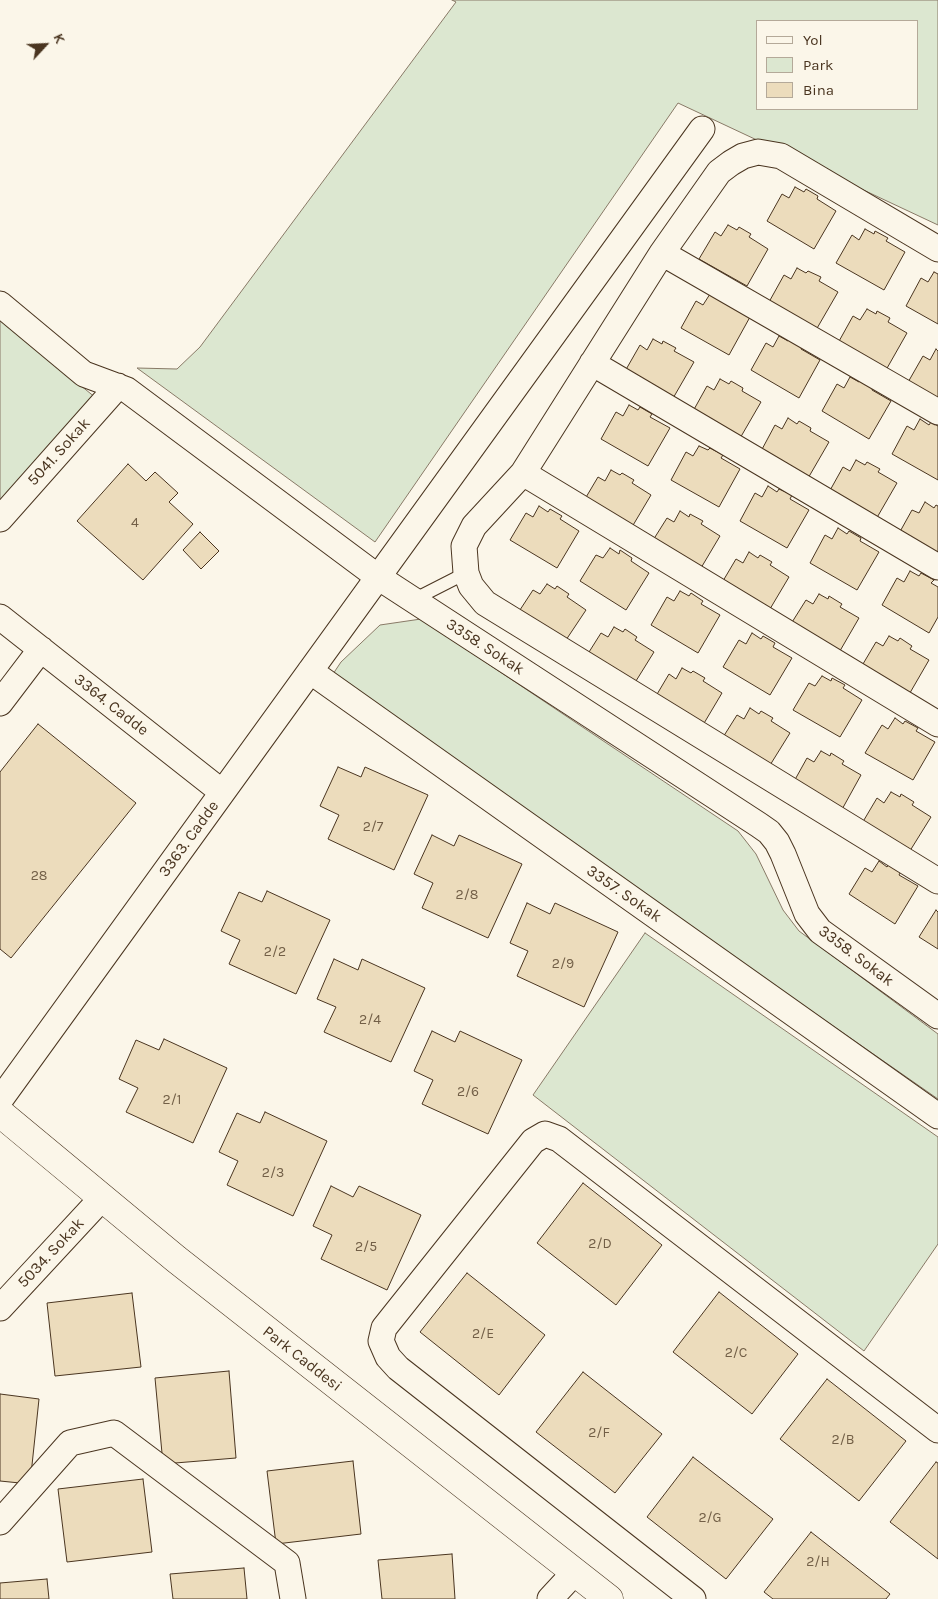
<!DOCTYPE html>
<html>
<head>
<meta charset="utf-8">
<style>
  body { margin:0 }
  #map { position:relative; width:938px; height:1599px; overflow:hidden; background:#fbf6e9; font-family:Karla,sans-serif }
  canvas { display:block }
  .legend { position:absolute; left:756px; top:20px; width:162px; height:90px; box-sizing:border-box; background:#fbf6e9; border:1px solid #b4a999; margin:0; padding:6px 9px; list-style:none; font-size:15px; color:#4a3520 }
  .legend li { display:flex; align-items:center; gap:10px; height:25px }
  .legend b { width:25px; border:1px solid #b4a999 }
  .north { position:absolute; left:20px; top:20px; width:50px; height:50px; -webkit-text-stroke:4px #fbf6e9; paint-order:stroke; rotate:65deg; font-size:14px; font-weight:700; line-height:20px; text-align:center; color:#4a3520 }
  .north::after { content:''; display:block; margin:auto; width:18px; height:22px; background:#4a3520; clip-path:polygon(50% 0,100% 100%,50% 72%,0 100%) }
</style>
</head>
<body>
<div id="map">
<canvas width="938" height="1599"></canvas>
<ul class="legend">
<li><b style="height:6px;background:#fbf6e9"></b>Yol</li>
<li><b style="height:14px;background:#dce7d0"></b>Park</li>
<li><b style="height:14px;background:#ecdcbc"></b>Bina</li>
</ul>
<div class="north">K</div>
</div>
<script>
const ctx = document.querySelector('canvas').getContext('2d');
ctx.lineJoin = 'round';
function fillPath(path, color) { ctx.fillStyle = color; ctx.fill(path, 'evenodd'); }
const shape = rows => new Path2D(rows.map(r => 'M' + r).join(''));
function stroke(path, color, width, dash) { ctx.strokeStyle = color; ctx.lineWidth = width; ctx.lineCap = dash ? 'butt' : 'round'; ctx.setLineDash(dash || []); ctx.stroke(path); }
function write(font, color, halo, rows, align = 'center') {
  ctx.font = font + ' Karla,sans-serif'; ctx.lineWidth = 4; ctx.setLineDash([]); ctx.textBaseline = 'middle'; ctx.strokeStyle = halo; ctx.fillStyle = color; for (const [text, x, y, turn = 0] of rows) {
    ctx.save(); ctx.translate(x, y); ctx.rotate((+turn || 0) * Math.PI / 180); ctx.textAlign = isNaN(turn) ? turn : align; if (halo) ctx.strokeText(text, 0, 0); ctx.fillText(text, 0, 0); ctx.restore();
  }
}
const green = shape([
  [452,0,938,0,938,225,678,103,375,542,137,368,177,369,200,347,456,2,452,0],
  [757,21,917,21,917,109,757,109,757,21],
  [0,320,96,398,0,502,0,320],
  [421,619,738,831,756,854,783,910,799,931,938,1034,938,1099,331,677,341,662,380,625,421,619],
  [645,933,938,1137,938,1244,864,1351,533,1095,645,933]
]);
fillPath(green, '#dce7d0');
stroke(green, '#887966', 1);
const building = shape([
  [795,187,804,192,806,189,818,196,817,199,836,211,814,249,767,221,782,194,789,198,795,187],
  [728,225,737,230,739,227,751,234,749,237,768,249,747,286,699,259,715,232,721,236,728,225],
  [865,229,874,234,875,231,888,238,886,241,905,252,884,290,836,263,852,235,859,240,865,229],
  [797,268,806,273,808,271,821,277,819,281,838,292,816,330,769,302,784,275,791,279,797,268],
  [934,272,938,274,938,324,906,306,921,278,928,282,934,272],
  [710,294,750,317,729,355,681,328,696,301,703,305,710,294],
  [867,309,876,314,877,311,890,318,888,322,907,333,886,370,838,343,853,316,860,320,867,309],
  [779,336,788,341,790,338,803,345,801,349,820,360,799,398,751,370,766,343,773,347,779,336],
  [653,339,662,344,663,341,676,348,674,351,694,362,672,400,624,373,640,345,647,350,653,339],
  [936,349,938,351,938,401,907,384,923,356,930,360,936,349],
  [850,377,859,382,861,379,873,387,872,390,891,401,869,439,822,411,837,384,844,388,850,377],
  [720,379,729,384,731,381,743,388,742,391,761,402,739,440,692,413,707,386,714,390,720,379],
  [629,405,638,410,640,407,652,414,650,417,670,428,648,466,601,439,616,412,623,416,629,405],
  [788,418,797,424,799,421,811,428,810,431,829,442,807,480,760,453,775,425,782,429,788,418],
  [920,419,929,425,931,422,938,426,938,480,892,454,907,426,914,430,920,419],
  [699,446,708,450,710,448,723,455,721,458,740,469,719,507,671,480,686,452,693,456,699,446],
  [856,460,865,465,867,462,880,469,878,472,897,483,875,521,828,494,843,467,850,471,856,460],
  [128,464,146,481,155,472,178,493,169,502,193,524,143,580,77,521,128,464],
  [611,470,620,475,622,473,634,480,632,483,651,495,629,532,582,504,598,477,605,481,611,470],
  [768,486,777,492,779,489,792,495,790,499,809,510,787,548,740,521,755,493,762,497,768,486],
  [925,502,934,508,936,505,938,506,938,561,897,537,912,510,919,513,925,502],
  [539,506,548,512,550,509,562,516,560,519,579,531,557,568,510,540,526,513,533,517,539,506],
  [680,511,689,517,690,514,703,521,701,524,720,536,698,573,650,545,667,518,674,522,680,511],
  [838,528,847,534,849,531,861,538,860,541,879,552,857,590,810,563,825,535,832,539,838,528],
  [200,532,219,551,201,569,183,550,200,532],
  [610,548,619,554,620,550,632,558,631,561,649,573,626,610,580,581,596,555,603,558,610,548],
  [749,552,758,558,760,555,772,562,770,565,789,577,767,614,720,586,736,559,743,563,749,552],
  [910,571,919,576,921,573,934,580,931,583,938,587,938,617,929,633,882,605,897,578,904,582,910,571],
  [547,584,555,589,557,586,569,594,567,597,586,610,562,646,516,616,533,590,540,594,547,584],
  [680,591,689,596,691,593,703,601,701,604,720,615,698,653,651,625,667,597,674,601,680,591],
  [819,594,828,599,829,596,842,604,840,607,859,618,837,656,789,627,806,600,813,604,819,594],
  [614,627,623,632,625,629,637,637,635,640,654,652,631,689,584,660,601,633,608,637,614,627],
  [752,633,761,639,763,636,775,643,773,647,792,658,770,695,723,667,739,640,746,644,752,633],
  [889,636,898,641,900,638,912,646,910,649,929,660,907,698,860,669,876,642,883,646,889,636],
  [682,668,691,673,693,671,705,678,703,681,722,693,700,730,653,701,669,674,676,679,682,668],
  [822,676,831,681,832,678,845,685,843,688,862,700,840,737,793,710,809,683,815,686,822,676],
  [750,708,759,714,761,711,773,718,771,721,790,733,767,770,720,742,737,715,744,719,750,708],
  [895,718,903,724,905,721,918,728,916,731,935,742,913,780,865,753,882,725,888,729,895,718],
  [38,724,136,803,11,958,0,949,0,772,38,724],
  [821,751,830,756,831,753,844,761,842,764,861,775,840,813,792,785,807,758,814,762,821,751],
  [338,767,361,777,365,767,428,795,394,870,328,839,339,815,320,806,338,767],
  [891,792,900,797,901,794,914,802,912,805,931,817,908,854,861,825,877,798,884,803,891,792],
  [432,835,454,846,459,835,522,864,488,938,422,908,433,883,414,874,432,835],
  [879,861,887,867,889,864,901,871,899,875,918,886,895,924,849,894,865,868,872,872,879,861],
  [267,891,330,920,296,994,229,964,240,940,221,931,239,892,262,902,267,891],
  [527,903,550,914,555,903,618,932,584,1007,517,976,528,951,510,943,527,903],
  [936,910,938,912,938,949,919,937,936,910],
  [334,959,358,970,362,959,425,988,391,1062,324,1032,336,1007,317,999,334,959],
  [432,1031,455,1042,460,1031,522,1060,488,1134,422,1104,433,1080,414,1071,432,1031],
  [164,1039,227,1068,193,1143,126,1112,138,1088,119,1079,136,1040,159,1050,164,1039],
  [265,1112,327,1141,293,1216,227,1185,238,1161,219,1152,237,1113,260,1123,265,1112],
  [583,1183,662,1245,616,1305,537,1243,583,1183],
  [331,1186,353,1197,359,1186,421,1215,387,1290,321,1259,332,1235,313,1226,331,1186],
  [467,1273,545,1335,499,1395,420,1332,467,1273],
  [719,1292,798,1354,752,1414,673,1352,719,1292],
  [132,1293,141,1367,55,1376,47,1303,132,1293],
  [229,1371,236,1458,163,1464,155,1378,229,1371],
  [583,1372,662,1434,615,1493,536,1432,583,1372],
  [827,1379,906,1441,859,1501,780,1439,827,1379],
  [0,1394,39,1399,30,1484,0,1481,0,1394],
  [693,1457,773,1519,726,1579,647,1517,693,1457],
  [353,1461,361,1534,276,1544,267,1471,353,1461],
  [936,1462,938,1463,938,1559,890,1522,936,1462],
  [143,1479,152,1552,67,1562,58,1489,143,1479],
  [811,1532,890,1594,886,1599,773,1599,764,1592,811,1532],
  [452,1554,455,1599,382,1599,378,1560,452,1554],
  [244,1568,247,1599,173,1599,170,1574,244,1568],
  [47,1579,49,1599,0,1599,0,1583,47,1579]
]);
fillPath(building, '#ecdcbc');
stroke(building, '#4a3520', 1);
const lane = shape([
  [413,600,466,573]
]);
const street = shape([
  [938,249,781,156,758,152,743,156,731,163,719,172,662,253,523,473,474,526,464,546,466,573,471,586,485,603,938,881],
  [662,253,938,412],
  [0,304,84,374,127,390,378,577,759,825,769,832,777,842,783,854,807,914,820,931,938,1016],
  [592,363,938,567],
  [523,473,938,724],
  [0,519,118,386],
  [0,617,222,792],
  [310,671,938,1116],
  [0,703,41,649],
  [0,1100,702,129],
  [0,1308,102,1198],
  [0,1522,70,1443,114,1433,287,1563,293,1599],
  [550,1599,575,1572],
  [693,1599,398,1368,388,1357,381,1341,384,1328,533,1141,545,1134,559,1139,938,1430]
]);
const secondary = shape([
  [0,1113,176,1259,609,1599]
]);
stroke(lane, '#4a3520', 14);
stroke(street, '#4a3520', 27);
stroke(secondary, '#4a3520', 29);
stroke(lane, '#fbf6e9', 12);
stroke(street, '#fbf6e9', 25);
stroke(secondary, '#fbf6e9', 28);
write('14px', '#725f47', null, [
  ["4",135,523],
  ["2/7",373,827],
  ["28",39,876],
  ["2/8",467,895],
  ["2/2",275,952],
  ["2/9",563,964],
  ["2/4",370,1020],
  ["2/6",468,1092],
  ["2/1",172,1100],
  ["2/3",273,1173],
  ["2/D",600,1244],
  ["2/5",366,1247],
  ["2/E",483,1334],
  ["2/C",736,1353],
  ["2/F",599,1433],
  ["2/B",843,1440],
  ["2/G",710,1518],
  ["2/H",818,1562]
]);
write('16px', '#4a3520', '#fbf6e9', [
  ["5041. Sokak",59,452,-48],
  ["3358. Sokak",485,647,33],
  ["3364. Cadde",111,705,38],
  ["3363. Cadde",189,839,-54],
  ["3357. Sokak",624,894,35],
  ["3358. Sokak",856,956,37],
  ["5034. Sokak",51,1253,-47],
  ["Park Caddesi",302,1359,38]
]);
</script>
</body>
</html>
